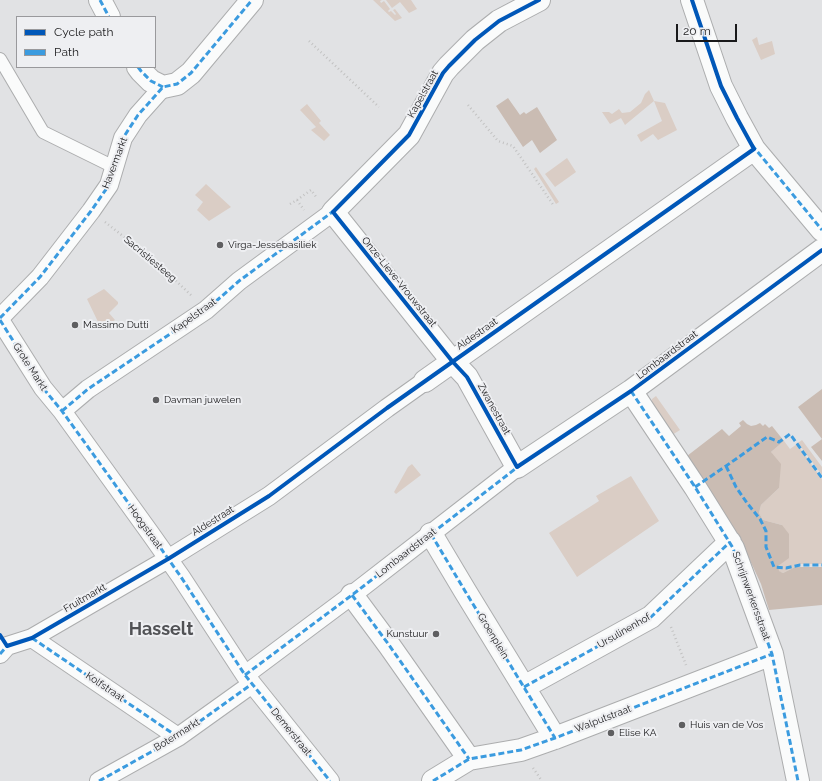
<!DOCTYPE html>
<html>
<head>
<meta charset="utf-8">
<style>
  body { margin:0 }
  #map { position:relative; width:822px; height:781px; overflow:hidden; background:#e1e2e4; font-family:Raleway,sans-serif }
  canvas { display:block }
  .legend { position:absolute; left:16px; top:16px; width:140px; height:52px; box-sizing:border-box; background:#eeeff2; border:1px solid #99999c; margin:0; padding:5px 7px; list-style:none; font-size:12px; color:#19191b }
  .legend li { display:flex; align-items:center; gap:8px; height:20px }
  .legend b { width:20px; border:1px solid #99999c }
  .scale { position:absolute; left:676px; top:24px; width:61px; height:18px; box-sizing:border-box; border:2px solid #19191b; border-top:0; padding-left:5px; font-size:12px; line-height:14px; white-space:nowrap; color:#19191b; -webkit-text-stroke:3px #eeeff2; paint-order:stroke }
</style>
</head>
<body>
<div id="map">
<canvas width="822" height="781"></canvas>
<ul class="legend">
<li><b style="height:5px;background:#0057b8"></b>Cycle path</li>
<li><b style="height:5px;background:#3b9bdf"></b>Path</li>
</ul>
<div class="scale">20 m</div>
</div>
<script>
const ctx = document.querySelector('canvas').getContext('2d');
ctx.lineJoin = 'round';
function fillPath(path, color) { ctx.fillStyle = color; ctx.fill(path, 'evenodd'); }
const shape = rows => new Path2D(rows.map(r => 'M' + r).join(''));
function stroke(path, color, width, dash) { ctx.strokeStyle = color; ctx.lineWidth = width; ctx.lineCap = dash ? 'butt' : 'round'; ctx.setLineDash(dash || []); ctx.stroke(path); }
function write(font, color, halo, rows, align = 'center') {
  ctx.font = font + ' Raleway,sans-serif'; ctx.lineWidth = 4; ctx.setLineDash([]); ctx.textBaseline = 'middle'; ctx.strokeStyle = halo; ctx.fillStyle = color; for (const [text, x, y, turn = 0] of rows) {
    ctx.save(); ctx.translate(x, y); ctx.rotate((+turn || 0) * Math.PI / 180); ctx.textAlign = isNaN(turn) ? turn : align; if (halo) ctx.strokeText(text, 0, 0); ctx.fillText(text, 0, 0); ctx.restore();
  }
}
fillPath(shape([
  [373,0,382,0,380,1,381,3,384,1,390,9,388,11,389,12,391,11,395,15,396,14,393,10,395,9,402,18,395,21],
  [386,0,411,0,417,9,409,13,400,2,392,8],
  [757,37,759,45,772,41,775,54,761,60,752,40],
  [649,90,654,101,665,103,677,130,658,140,653,134,641,142,637,135,662,121,654,101,625,125,621,118,610,124,602,112,609,112,612,114,619,109,622,113,630,112,641,103,645,94],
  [307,104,321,121,319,123,330,135,324,141,311,130,316,127,300,110],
  [567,158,576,172,555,187,545,174],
  [536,167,559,202,556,204,534,169],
  [206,184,231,207,209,221,197,210,203,202,195,195],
  [104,289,118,302,118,304,109,313,115,320,107,325,105,323,100,326,87,299],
  [656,396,680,430,672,435,652,405,652,399],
  [802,440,822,467,822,475,798,443],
  [784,441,790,449,797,444,822,479,822,564,798,564,795,565,794,566,795,567,783,573,778,571,778,566,782,525,763,520,759,513,761,505,779,488,771,452],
  [412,464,421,475,396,494,394,492,408,467],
  [631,476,659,521,577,577,549,533,599,501,596,496]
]), '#dacdc5');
fillPath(shape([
  [508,98,520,115,524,112,526,114,537,107,557,140,540,153,532,140,523,147,496,106],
  [822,389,822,461,811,447,822,439,798,407],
  [743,420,747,424,751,426,756,425,760,423,763,426,765,424,769,428,772,426,784,441,771,452,781,464,779,488,761,505,759,513,763,520,782,525,789,534,789,558,778,566,779,571,783,573,795,567,822,567,822,605,769,610,761,584,747,554,687,456,722,429,729,436,741,426,739,423]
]), '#cabcb3');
const service = shape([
  [0,59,43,132,114,167]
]);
const pedestrian = shape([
  [0,318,40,277,91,211,109,185,123,138,138,115,163,87],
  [0,320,43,388,62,411,150,533,181,577,245,675,330,781],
  [62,411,88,389,206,310,239,281,333,212],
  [32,638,178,737],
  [0,654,7,646,32,638,168,559,269,496,387,408,425,381],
  [245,675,352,595,517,467],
  [99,781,178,737,252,684]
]);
const minor = shape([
  [100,0,109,17],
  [539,0,499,21,475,40,449,66,443,73,409,135,333,212,452,361,467,377,517,467,631,391,822,250],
  [692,0,721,86,737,118,754,149,822,230],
  [138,67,141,71,151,81,163,87,177,84,191,73,252,0],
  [425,381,754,149],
  [631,391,695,487,733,548,772,654,798,781],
  [431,534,465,591,555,738],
  [352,595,389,645,469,759],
  [524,687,651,617,730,542],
  [433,781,469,759,521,750,555,738,772,654]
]);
stroke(service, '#acadae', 14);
stroke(pedestrian, '#acadae', 20);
stroke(minor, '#acadae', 24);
stroke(shape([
  [309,41,379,107],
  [468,105,498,141,513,146,554,206],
  [297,200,311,190,317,198],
  [290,204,297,200,304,210],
  [105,222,155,261,193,297],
  [671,627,686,665],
  [533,768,542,781]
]), '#c2c2c2', 2.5, [1, 3]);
stroke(service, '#fafbfb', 12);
stroke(pedestrian, '#fafbfb', 18);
stroke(minor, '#fafbfb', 22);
stroke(shape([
  [100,0,109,17],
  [138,67,141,71,151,81,163,87],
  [752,145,822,230],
  [0,318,40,277,91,211,109,185,123,138,138,115,163,87,177,84,191,73,252,0],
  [0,320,43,388,62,411,150,533,181,577,245,675,330,781],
  [631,391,695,487,733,548,772,654,798,781],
  [62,411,88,389,206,310,239,281,335,210],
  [726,466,736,487,747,503,760,519,766,531,766,547,774,567,786,568,800,565,822,565],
  [695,487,726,466,767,437,779,442,790,434,822,478],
  [431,534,465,591,555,738],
  [352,595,389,645,469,759],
  [32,638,178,737],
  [0,654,7,646,10,645],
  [245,675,352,595,519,466],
  [524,687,651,617,730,542],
  [99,781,178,737,252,684],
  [433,781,469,759,521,750,555,738,772,654]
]), '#3b9bdf', 3, [6, 3]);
stroke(shape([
  [539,0,499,21,475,40,449,66,443,73,409,135,333,212,452,361,467,377,517,467,631,391,822,250],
  [0,635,7,646,32,638,168,559,269,496,387,408,754,149,737,118,721,86,692,0]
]), '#0057b8', 4);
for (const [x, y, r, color] of [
  [220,245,4,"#5f5f61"],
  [75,325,4,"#5f5f61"],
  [156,400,4,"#5f5f61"],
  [436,634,4,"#5f5f61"],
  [682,725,4,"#5f5f61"],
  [611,733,4,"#5f5f61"]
]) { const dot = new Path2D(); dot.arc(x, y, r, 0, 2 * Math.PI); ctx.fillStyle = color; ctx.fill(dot); stroke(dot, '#eeeff2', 1.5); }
write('10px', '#19191b', '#eeeff2', [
  ["Kapelstraat",423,94,-61],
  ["Havermarkt",115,163,-69],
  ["Sacristiesteeg",150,259,40],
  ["Onze-Lieve-Vrouwstraat",399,282,51],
  ["Kapelstraat",194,316,-36],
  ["Aldestraat",477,334,-35],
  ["Lombaardstraat",667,355,-37],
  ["Grote Markt",30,367,57],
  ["Zwanestraat",494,409,61],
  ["Aldestraat",213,521,-32],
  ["Hoogstraat",145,527,54],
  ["Lombaardstraat",406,553,-38],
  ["Schrijnwerkersstraat",751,596,70],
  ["Fruitmarkt",85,598,-30],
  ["Ursulinenhof",624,631,-30],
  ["Groenplein",493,636,59],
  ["Kolfstraat",105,687,34],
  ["Walputstraat",603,719,-21],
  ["Demerstraat",291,732,51],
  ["Botermarkt",177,735,-32]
]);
write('10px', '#19191b', '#eeeff2', [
  ["Virga-Jessebasiliek",228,245],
  ["Massimo Dutti",83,325],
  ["Davman juwelen",164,400],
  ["Kunstuur",428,634,"right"],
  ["Huis van de Vos",690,725],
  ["Elise KA",619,733]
], 'left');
write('bold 18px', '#515255', '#eeeff2', [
  ["Hasselt",161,630]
]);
</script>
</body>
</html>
